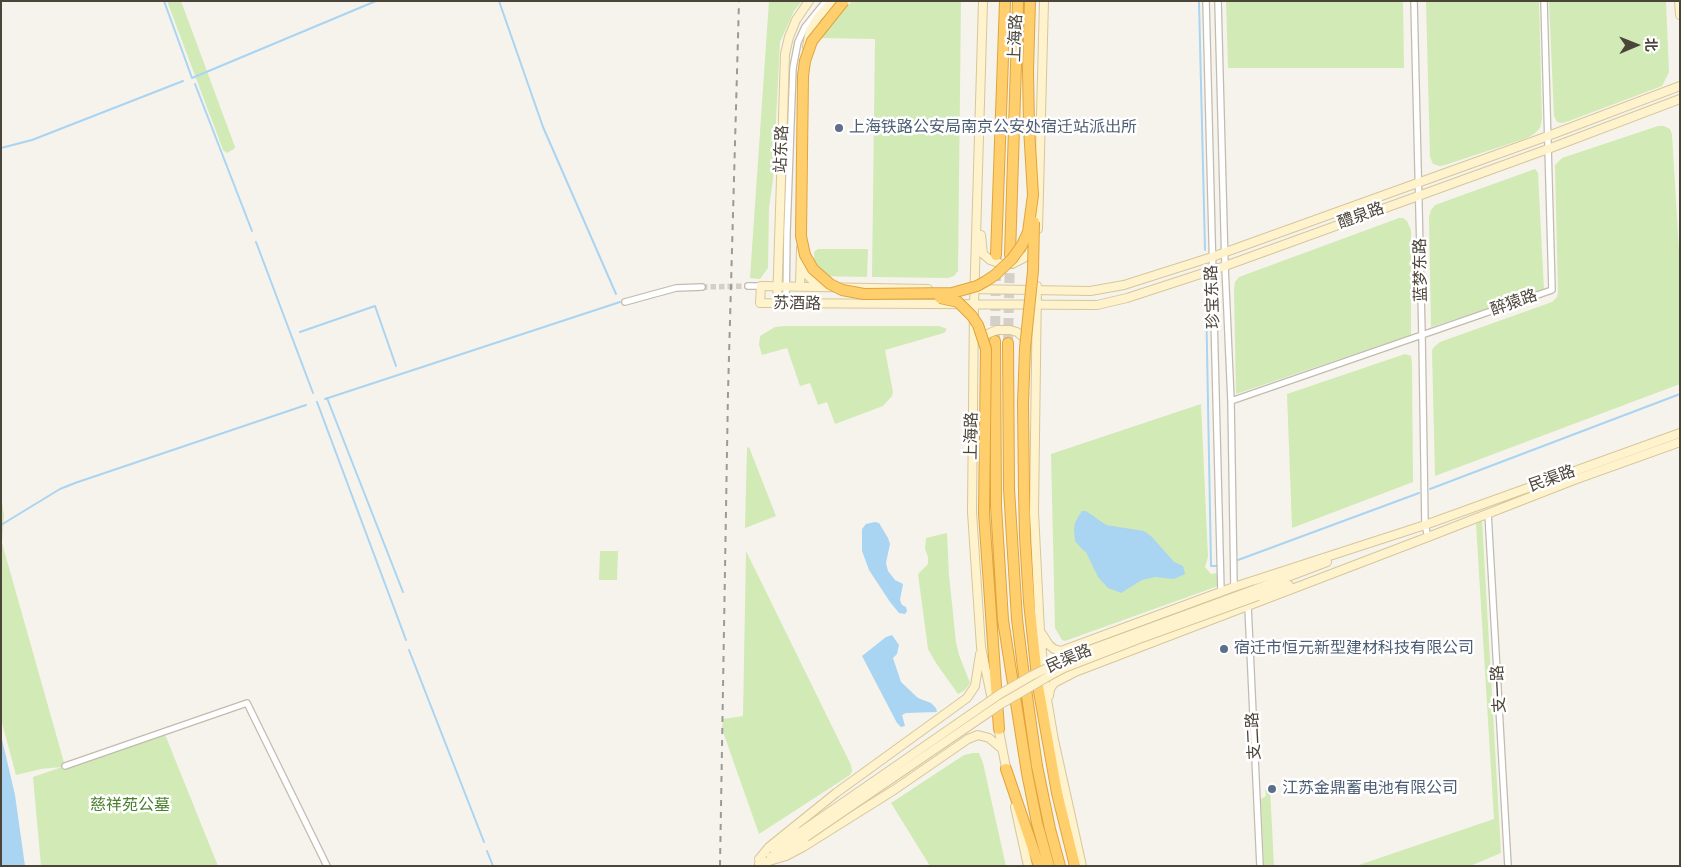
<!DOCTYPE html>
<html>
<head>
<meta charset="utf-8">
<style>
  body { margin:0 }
  #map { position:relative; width:1681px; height:867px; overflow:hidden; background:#f6f3ec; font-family:Arial,"Noto Sans SC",sans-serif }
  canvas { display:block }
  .frame { position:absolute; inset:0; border:2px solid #4b4439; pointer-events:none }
  .north { position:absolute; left:1611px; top:20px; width:50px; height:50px; -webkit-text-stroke:4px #fff; paint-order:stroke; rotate:89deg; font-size:14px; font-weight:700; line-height:20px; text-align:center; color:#4b4439 }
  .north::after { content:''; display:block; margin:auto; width:18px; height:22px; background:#4b4439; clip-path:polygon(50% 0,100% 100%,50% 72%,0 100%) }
</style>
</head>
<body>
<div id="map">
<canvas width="1681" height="867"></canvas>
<div class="frame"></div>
<div class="north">北</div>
</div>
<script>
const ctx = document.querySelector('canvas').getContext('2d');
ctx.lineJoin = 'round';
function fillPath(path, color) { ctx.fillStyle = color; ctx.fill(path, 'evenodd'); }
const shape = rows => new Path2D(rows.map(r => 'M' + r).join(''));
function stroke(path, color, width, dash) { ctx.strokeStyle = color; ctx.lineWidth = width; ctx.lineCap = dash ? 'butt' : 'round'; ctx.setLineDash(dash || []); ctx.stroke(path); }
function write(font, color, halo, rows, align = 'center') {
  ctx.font = font + ' Arial,"Noto Sans SC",sans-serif'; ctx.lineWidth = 5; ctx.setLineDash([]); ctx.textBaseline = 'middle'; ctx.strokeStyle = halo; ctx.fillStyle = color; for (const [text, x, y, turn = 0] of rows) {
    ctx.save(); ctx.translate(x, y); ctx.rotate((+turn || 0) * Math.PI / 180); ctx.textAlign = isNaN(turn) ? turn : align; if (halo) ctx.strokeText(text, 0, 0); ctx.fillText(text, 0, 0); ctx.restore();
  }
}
fillPath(shape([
  [167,1,181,1,235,147,234,149,227,153,223,150],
  [769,1,802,1,794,11,780,42,773,180,769,207,768,268,760,279,750,278],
  [852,1,961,1,958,271,954,276,948,278,872,277,875,39,820,38],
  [1226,1,1403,1,1404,68,1228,68],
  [1426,1,1539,1,1542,119,1540,128,1534,134,1527,138,1445,165,1440,166,1433,164,1430,157],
  [1549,1,1666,1,1669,72,1662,86,1569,121,1562,123,1557,122,1554,116],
  [1658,126,1664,126,1670,129,1672,134,1680,268,1680,384,1435,476,1432,350,1435,346,1440,342,1552,302,1557,297,1558,292,1555,165,1562,158],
  [1535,169,1538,173,1544,290,1431,327,1429,217,1431,210,1435,205],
  [1399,218,1403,218,1407,221,1411,230,1411,335,1236,394,1234,289,1235,282,1239,277],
  [818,249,868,249,867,277,815,276,814,252],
  [786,326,939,326,947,329,944,333,885,350,893,392,892,396,883,406,835,424,827,402,818,405,810,383,800,386,787,348,762,355,759,345,760,336,775,327],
  [1405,354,1411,356,1412,363,1413,482,1292,528,1287,394],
  [1201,404,1208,557,1205,567,1211,574,1217,573,1218,586,1065,641,1062,640,1055,628,1051,454],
  [749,447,776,516,745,528,747,448],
  [1,495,4,516,2,543,65,766,164,732,218,866,41,866,33,777,62,767,41,769,16,775,1,719],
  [1482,520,1501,853,1470,866,1356,866,1494,819,1476,524],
  [947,533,949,575,956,642,959,655,970,683,965,690,958,694,936,663,928,649,918,574,928,564,928,557,925,549,926,538],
  [600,551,618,551,617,580,599,580],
  [746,551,851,765,852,771,850,775,759,834,722,729,723,719,743,716],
  [973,753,979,753,983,763,1006,866,930,866,891,803,964,755],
  [1270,788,1274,866,1264,866,1261,799,1266,796,1265,790]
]), '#d2eab5');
fillPath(shape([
  [1082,511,1086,511,1106,525,1144,531,1152,537,1174,562,1183,566,1185,574,1174,579,1155,577,1142,580,1121,593,1108,588,1098,577,1086,552,1082,549,1075,541,1074,529,1075,523,1078,517],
  [875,522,879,523,888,538,890,544,886,563,888,571,895,580,903,584,900,600,902,605,906,607,907,611,905,614,899,613,890,602,869,570,862,551,862,529,866,524],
  [892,635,899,645,897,654,893,658,901,682,918,698,931,703,936,708,937,712,906,713,902,715,905,726,901,727,897,723,862,656,886,637],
  [1,735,15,795,25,866,1,866]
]), '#a9d4f2');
stroke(shape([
  [164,1,192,78,376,1],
  [499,1,543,127,616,294],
  [1199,1,1205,250],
  [195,84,252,231],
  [1,148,32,140,183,81],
  [256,242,313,393],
  [1206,295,1211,566,1217,566],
  [300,332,375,306,396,366],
  [327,398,403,592],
  [325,399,620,302],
  [317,402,406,640],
  [1430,489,1680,394],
  [1,525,60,489,75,483,306,405],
  [1238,560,1419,493],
  [409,650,484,842],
  [487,851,493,866]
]), '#a9d4f2', 2);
stroke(shape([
  [702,287,748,286]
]), '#d4d0c8', 5.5, [5.5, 3]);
stroke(shape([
  [995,341,996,269],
  [1008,343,1010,256]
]), '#d4d0c8', 10, [10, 5]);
const street = shape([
  [1206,1,1221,592],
  [1218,1,1225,266,1231,401,1234,587],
  [1414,1,1422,335,1425,525,1428,537],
  [748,286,761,286],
  [625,302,676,288,702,287],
  [786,304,787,231,793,68,798,42,805,27,826,1],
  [1231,401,1552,290,1544,1],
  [1488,513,1508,866],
  [1248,606,1260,866],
  [65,766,247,703,327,866]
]);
const secondary = shape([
  [983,1,974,305,972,512,981,647,993,705],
  [1679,1,1680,15],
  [807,47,810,30,818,17,833,1],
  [1038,229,1044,1],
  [981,235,983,254,990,260,1002,264,1012,264,1024,258,1029,254,1032,245],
  [801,266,804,272,819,287],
  [800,286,801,248],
  [1037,286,1034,512,1040,632,1046,694,1054,740,1082,866],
  [928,289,761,286,760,303,1097,305,1127,298,1225,266,1548,149,1680,99],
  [972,289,1090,291,1124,285,1212,257,1548,136,1680,86],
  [777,303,785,54,789,37,796,20,809,1],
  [980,339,985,335,997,330,1010,330,1017,332,1023,337,1027,344],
  [1256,589,1327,562],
  [1258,596,1289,585],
  [1042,634,1049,645,1054,649,1061,651,1234,587,1425,525,1680,433],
  [1049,696,1050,689,1054,683,1075,672,1428,537,1574,480,1680,442],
  [998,726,1007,773],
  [1015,807,1028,866],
  [774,849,802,831],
  [771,857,806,837],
  [759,859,769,847,836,793,967,698,975,686,980,654],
  [759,864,786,856,803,847,894,790,968,739,978,735,989,738,1001,748]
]);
const highway = shape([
  [1028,70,1030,1],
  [996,255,1005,1],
  [1010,255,1018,1],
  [995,341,996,506,1003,620,1027,773,1037,823,1049,866],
  [1008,343,1009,489,1017,619,1023,668,1037,766,1050,829,1060,866],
  [1024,491,1025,537,1029,602,1038,686,1057,793,1075,866],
  [984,514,999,729],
  [1006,769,1039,866]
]);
stroke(street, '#c2bbae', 8);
stroke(secondary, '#d6c79b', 10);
stroke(highway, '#e0a43c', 12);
stroke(street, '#fff', 5.5);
stroke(secondary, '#fff3cd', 8);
stroke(highway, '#ffcf6e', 10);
stroke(shape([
  [720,866,728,392,739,1]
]), '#9a9a9a', 2, [6, 6]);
const secondaryBridge = shape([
  [802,831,1000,694,1031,676,1065,659,1256,589],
  [806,837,1001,704,1049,676,1064,668,1139,639,1258,596]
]);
const highwayBridge = shape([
  [844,1,812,41,805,61,803,76,801,236,805,255,813,269,830,284,842,290,864,294,952,293,977,286,986,281,995,275,1012,259,1022,245,1028,232,1033,195,1029,128,1028,70],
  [940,298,958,302,972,316,978,325,986,349,984,514],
  [1024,491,1023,403,1025,348,1033,271,1034,222]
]);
stroke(secondaryBridge, '#d6c79b', 10, []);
stroke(highwayBridge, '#e0a43c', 12, []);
stroke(secondaryBridge, '#fff3cd', 8);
stroke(highwayBridge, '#ffcf6e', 10);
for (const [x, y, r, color] of [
  [839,128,5,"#5c6f8a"],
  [1224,649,5,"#5c6f8a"],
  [1272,789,5,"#5c6f8a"]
]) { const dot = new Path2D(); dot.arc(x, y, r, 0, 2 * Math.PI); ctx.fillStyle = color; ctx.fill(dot); stroke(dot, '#fff', 2); }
write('16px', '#4b4439', '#fff', [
  ["上海路",1016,38,-88],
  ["站东路",782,149,-88],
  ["醴泉路",1361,216,-20],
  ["蓝梦东路",1421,270,-91],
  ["珍宝东路",1213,297,-92],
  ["醉猿路",1514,303,-19],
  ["苏酒路",797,304,1],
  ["上海路",972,436,-89],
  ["民渠路",1552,479,-20],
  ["民渠路",1069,659,-23],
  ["支一路",1499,689,-93],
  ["支二路",1254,736,-93]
]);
write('16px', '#4e5e75', '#fff', [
  ["上海铁路公安局南京公安处宿迁站派出所",849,128],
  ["宿迁市恒元新型建材科技有限公司",1234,649],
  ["江苏金鼎蓄电池有限公司",1282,789]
], 'left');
write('16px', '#4a7f2a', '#fff', [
  ["慈祥苑公墓",130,806]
]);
</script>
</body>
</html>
